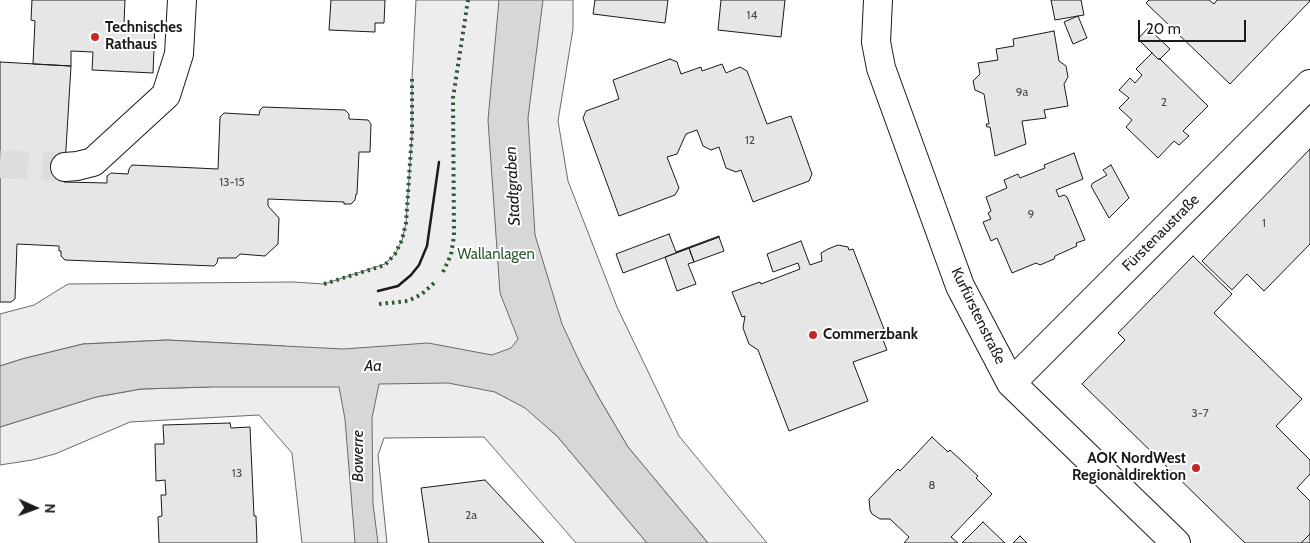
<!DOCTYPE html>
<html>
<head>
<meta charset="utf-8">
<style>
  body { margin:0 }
  #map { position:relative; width:1310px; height:543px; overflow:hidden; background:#fff; font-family:Cabin,sans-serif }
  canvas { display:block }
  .north { position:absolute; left:10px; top:483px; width:50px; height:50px; -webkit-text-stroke:4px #fff; paint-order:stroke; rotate:92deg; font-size:14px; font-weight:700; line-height:20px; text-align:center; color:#1a1a1a }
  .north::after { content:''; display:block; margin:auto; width:18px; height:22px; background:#1a1a1a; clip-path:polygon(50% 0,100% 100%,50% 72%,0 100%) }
  .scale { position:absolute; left:1138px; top:20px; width:108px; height:22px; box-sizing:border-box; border:2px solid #1a1a1a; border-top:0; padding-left:6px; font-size:15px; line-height:18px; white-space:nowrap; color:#1a1a1a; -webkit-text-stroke:4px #fff; paint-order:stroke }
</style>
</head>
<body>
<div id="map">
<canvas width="1310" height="543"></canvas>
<div class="north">N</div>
<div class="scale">20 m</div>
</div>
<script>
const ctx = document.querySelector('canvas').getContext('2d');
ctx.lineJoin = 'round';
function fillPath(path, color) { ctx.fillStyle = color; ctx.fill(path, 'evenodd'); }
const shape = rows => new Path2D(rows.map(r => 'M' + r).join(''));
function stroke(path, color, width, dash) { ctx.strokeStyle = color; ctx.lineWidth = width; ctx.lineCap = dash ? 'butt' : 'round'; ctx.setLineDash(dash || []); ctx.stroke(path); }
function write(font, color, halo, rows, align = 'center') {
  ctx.font = font + ' Cabin,sans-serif'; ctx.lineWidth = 4; ctx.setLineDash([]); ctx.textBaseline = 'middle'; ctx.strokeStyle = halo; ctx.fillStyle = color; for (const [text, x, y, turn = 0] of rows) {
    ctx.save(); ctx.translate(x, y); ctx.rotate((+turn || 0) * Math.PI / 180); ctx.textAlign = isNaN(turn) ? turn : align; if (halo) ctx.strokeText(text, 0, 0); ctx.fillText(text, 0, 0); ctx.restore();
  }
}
const green = shape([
  [416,0,573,0,573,29,558,121,568,181,617,307,679,436,767,543,708,543,628,447,599,398,582,367,495,392,525,407,557,436,647,543,576,543,484,437,384,438,378,455,387,543,302,543,292,453,259,415,130,422,55,454,32,460,0,465,0,427,96,397,141,389,209,387,285,346,167,340,83,344,22,359,0,366,0,314,34,305,68,284,293,282,324,284,385,264,395,254,402,240,406,223,412,133,412,78,416,0]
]);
fillPath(green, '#ededed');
stroke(green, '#6a6a6a', 1);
const water = shape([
  [499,0,543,0,528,118,535,235,562,324,582,367,599,398,628,447,708,543,647,543,557,436,525,408,495,392,448,383,379,384,372,418,373,504,378,543,355,543,345,419,339,387,209,387,141,389,96,397,0,427,0,366,22,359,83,344,167,340,343,349,428,343,492,355,511,348,518,339,500,293,488,120,499,0]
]);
fillPath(water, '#d7d7d7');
stroke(water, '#6a6a6a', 1);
const building = shape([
  [32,0,125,0,124,23,155,24,153,73,92,70,93,52,71,51,71,66,33,64,35,21,31,20,32,0],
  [331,0,385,0,384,23,375,23,375,32,329,30,331,0],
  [595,0,668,0,665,23,593,14,595,0],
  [721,0,785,0,781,37,718,30,721,0],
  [1051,0,1081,0,1084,15,1055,20,1051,0],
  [1149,0,1209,0,1214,4,1217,0,1309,0,1310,1,1230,84,1146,3,1149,0],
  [1078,16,1087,38,1073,44,1064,22,1078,16],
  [1148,28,1170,49,1160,59,1158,59,1138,39,1148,28],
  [1054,31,1059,61,1066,66,1068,77,1064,84,1068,106,1044,110,1046,118,1022,121,1026,144,995,156,990,127,987,127,986,124,989,124,984,94,975,90,973,81,980,74,978,63,998,60,996,49,1014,46,1013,39,1054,31],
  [1152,53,1158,59,1160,59,1208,106,1183,131,1189,136,1179,145,1174,141,1158,158,1126,127,1132,120,1119,108,1129,98,1119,90,1130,78,1135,83,1142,75,1136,69,1152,53],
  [670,59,677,62,681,74,701,67,702,71,722,64,726,73,740,67,747,71,767,124,791,116,812,174,809,181,753,202,741,170,736,172,726,168,719,147,711,150,703,146,697,130,686,134,677,154,667,157,679,188,675,195,619,216,583,118,586,111,619,99,613,80,670,59],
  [0,62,71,66,64,182,107,183,107,176,111,173,128,174,129,169,132,165,218,169,220,117,224,113,259,115,260,110,263,107,345,110,349,114,349,119,368,120,371,124,370,152,359,152,357,194,356,194,355,200,351,204,344,204,344,202,268,199,268,206,279,218,278,244,265,256,240,254,236,258,218,258,217,263,214,266,65,260,61,256,61,251,59,251,59,246,17,244,15,299,11,302,0,302,0,62],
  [1310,149,1310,244,1264,291,1247,274,1232,290,1202,261,1310,149],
  [1074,153,1083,179,1056,190,1059,197,1064,195,1067,197,1085,240,1076,243,1077,246,1055,256,1054,259,1040,265,1036,263,1012,273,997,238,991,241,983,222,991,219,988,213,991,211,986,197,1007,188,1004,180,1018,174,1020,178,1045,168,1044,165,1074,153],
  [1111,165,1129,198,1109,218,1091,186,1093,183,1107,175,1103,170,1111,165],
  [669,234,676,252,719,236,719,237,623,273,616,254,669,234],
  [719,237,724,251,694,262,689,248,719,237],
  [801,241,810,265,822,261,821,253,828,249,838,245,848,247,849,250,853,249,884,329,879,330,887,350,853,362,868,401,789,431,758,350,749,344,743,328,745,316,742,317,732,292,760,282,761,284,800,269,798,263,773,272,767,254,801,241],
  [689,248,694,262,688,264,696,284,677,291,665,257,689,248],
  [1193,256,1232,294,1214,313,1302,399,1276,426,1310,460,1310,474,1297,488,1310,501,1310,534,1301,543,1245,543,1082,384,1125,340,1118,333,1193,256],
  [230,423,231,428,250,427,254,516,256,516,257,543,159,543,158,517,162,516,161,495,166,495,165,480,156,481,155,444,164,444,163,425,230,423],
  [932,437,948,452,950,450,978,476,976,478,992,494,951,537,958,543,904,543,909,537,890,519,880,519,872,514,870,510,869,499,898,469,900,471,932,437],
  [485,480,544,543,429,543,421,488,485,480],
  [983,522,1005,543,962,543,983,522],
  [1310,534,1310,543,1301,543,1310,534],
  [1020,536,1027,543,1013,543,1020,536]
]);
fillPath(building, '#e6e6e6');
stroke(building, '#1a1a1a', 1);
stroke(shape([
  [0,164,65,167]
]), '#ddd', 28, [28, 14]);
const street = shape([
  [878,0,876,42,881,68,960,286,1011,383,1176,543],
  [65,167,77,166,93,162,166,95,179,54,182,0],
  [1011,383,1310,84]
]);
stroke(street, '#1a1a1a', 30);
stroke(street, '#fff', 28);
stroke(shape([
  [443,272,451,255,454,236,453,98,468,0],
  [324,284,385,265,395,254,402,240,406,223,412,133,412,78],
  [379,304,408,301,422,294,434,283]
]), '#2b5a34', 4, [2.5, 4]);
stroke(shape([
  [378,291,398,286,411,275,419,265,427,246,439,162]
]), '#1a1a1a', 2.5);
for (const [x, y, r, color] of [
  [95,37,5,"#c62828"],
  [813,335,5,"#c62828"],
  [1196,468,5,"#c62828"]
]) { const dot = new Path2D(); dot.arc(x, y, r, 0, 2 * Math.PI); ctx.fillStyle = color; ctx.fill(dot); stroke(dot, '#fff', 2); }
write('12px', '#4d4d4d', null, [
  ["14",752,15],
  ["9a",1022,92],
  ["2",1164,102],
  ["12",750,140],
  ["13-15",232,182],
  ["9",1031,214],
  ["1",1264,223],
  ["3-7",1200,413],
  ["13",237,473],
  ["8",932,485],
  ["2a",471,515]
]);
write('bold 15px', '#1a1a1a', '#fff', [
  ["Technisches",105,28],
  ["Rathaus",105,45],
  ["Commerzbank",823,335],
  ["AOK NordWest",1186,459,"right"],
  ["Regionaldirektion",1186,476,"right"]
], 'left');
write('15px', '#1a1a1a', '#fff', [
  ["Fürstenaustraße",1161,233,-45],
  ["Kurfürstenstraße",978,316,64]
]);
write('15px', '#2b5a34', '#fff', [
  ["Wallanlagen",496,255]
]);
write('italic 16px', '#1a1a1a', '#fff', [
  ["Stadtgraben",513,186,-93],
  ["Aa",373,366],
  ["Bowerre",358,456,-90]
]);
</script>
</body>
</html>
